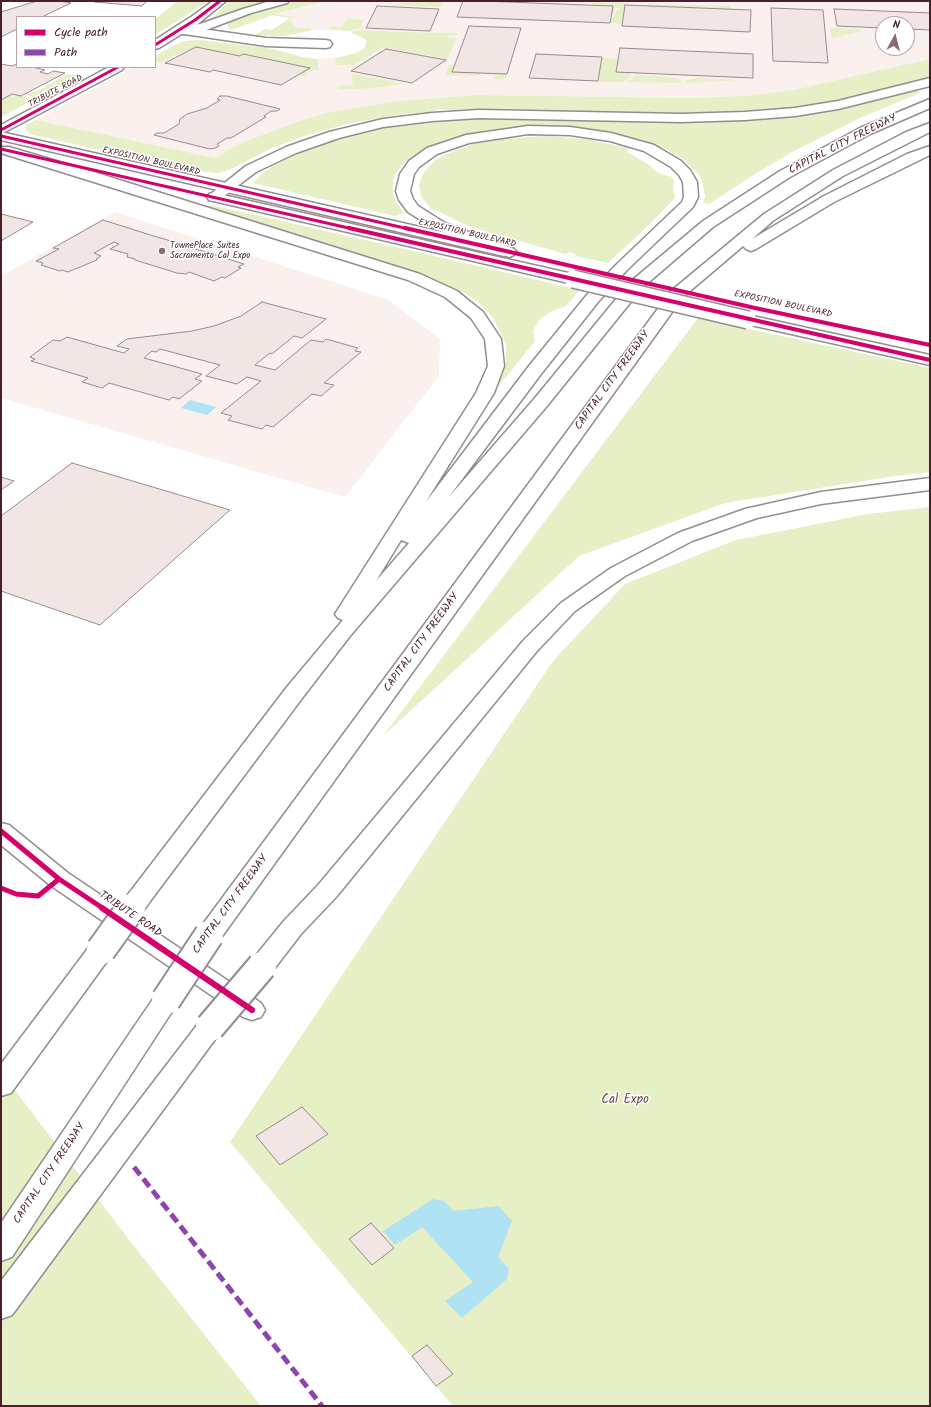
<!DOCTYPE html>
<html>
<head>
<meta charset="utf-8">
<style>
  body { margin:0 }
  #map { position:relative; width:931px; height:1407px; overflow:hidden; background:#fff; font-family:Kalam,sans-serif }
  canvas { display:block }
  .frame { position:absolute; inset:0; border:2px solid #4a1f2b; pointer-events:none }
  .legend { position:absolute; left:16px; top:16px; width:140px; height:52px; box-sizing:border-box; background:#fff; border:1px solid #b7a5aa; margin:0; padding:5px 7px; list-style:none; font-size:12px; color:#4a1f2b }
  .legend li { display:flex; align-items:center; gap:8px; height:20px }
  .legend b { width:20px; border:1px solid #b7a5aa }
  .north { position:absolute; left:875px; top:16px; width:40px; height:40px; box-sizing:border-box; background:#fff; border:1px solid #b7a5aa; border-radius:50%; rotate:7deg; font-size:11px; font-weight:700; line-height:16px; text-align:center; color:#4a1f2b }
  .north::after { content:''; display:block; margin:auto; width:14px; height:18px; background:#896d75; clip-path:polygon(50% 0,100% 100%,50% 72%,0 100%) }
</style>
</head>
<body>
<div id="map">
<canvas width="931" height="1407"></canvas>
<div class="frame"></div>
<ul class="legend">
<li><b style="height:5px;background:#d6006c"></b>Cycle path</li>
<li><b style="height:5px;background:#8e44ad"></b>Path</li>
</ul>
<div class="north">N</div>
</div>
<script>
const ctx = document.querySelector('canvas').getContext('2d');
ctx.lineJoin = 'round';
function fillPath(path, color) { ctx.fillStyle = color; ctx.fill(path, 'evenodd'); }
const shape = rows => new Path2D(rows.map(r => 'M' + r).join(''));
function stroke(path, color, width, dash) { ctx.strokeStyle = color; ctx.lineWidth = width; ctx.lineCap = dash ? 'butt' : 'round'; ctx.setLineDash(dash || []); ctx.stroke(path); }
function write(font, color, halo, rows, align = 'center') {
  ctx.font = font + ' Kalam,sans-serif'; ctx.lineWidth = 3; ctx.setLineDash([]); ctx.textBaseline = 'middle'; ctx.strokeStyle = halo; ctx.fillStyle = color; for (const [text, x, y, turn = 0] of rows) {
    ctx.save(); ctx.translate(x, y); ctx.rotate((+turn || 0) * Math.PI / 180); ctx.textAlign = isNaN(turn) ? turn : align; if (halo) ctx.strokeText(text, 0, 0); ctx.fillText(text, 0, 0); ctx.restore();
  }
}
fillPath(shape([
  [325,1,930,2,930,59,793,90,745,96,690,98,478,95,398,101,330,112,299,121,241,143,215,158,36,120,134,67,155,67,155,56,185,41,202,40,273,49,302,57,313,59,344,57,363,49,367,45,367,41,362,36,353,32,339,30,317,30,276,36,255,35,265,29,272,30,290,18,273,15],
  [883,24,907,24,907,48,883,48],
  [115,212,389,300,440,339,439,376,345,497,1,398,1,276]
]), '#faf1ef');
fillPath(shape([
  [178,1,209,1,155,35,155,19],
  [230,1,273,1,211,19],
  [296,1,325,1,275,14,294,17,289,20,297,28,310,28,309,31,283,36,255,35,265,29,272,30,290,18,273,15,231,30,228,28,227,25,233,20],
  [424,1,440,1,444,3,442,7,384,5],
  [593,2,625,3,622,24,610,23,611,17,614,17,617,10,620,10,620,8,614,8,614,13,611,16,592,6],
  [647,4,730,6,730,9,647,6],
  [347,19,364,20,360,28,347,31,329,29,330,26,342,27],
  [830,28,858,29,862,31,832,38],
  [360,30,432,33,458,33,457,35,448,35,447,38,456,38,448,59,383,47,354,65,336,65,335,58,358,53,365,47,367,41,365,39,350,32],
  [198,40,273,49,302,57,318,59,318,70,307,71,307,75,302,76,298,75,309,68,243,54,240,56,196,47,185,53,182,52,160,63,155,61,155,56,177,44,185,41],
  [602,58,618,59,632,73,630,74,631,77,623,82,601,82,598,80],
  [930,59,930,78,837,101,784,109,750,112,670,115,507,109,450,110,440,109,428,112,396,115,352,123,310,134,272,148,229,170,218,173,188,170,30,134,25,129,27,125,36,120,215,158,241,143,299,121,330,112,398,101,478,95,690,98,745,96,793,90],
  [449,65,454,65,452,72,507,74,506,78,500,79,494,79,495,74,448,76,446,74],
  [67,74,78,76,37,98,25,95,41,89],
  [352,74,380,79,405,84,362,89,342,89,337,88,337,86,353,85],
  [635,75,671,77,681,80,681,83,627,82,633,78],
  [697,78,743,80,686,83,686,80],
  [913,90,919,91,920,93,862,117,794,151,750,177,709,204,703,203,705,196,702,181,699,175,685,161,666,149,642,140,616,133,559,126,530,126,483,131,451,138,426,148,405,162,395,174,393,181,393,194,398,205,404,213,395,216,253,183,265,171,299,152,326,141,393,125,454,118,731,120],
  [12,94,15,95,9,98,17,95,35,99,1,117,1,100],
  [546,136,586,139,628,148,627,152,648,164,658,173,672,177,674,182,673,189,675,195,674,199,652,222,608,263,576,256,575,254,571,252,565,254,468,226,436,210,433,211,422,198,419,186,422,175,434,161,446,154,473,144,496,139],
  [211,205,422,253,580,290,566,306,552,311,539,320,533,331,535,341,497,388,506,365,506,344,492,316,477,301,462,292,425,275,216,210,208,207],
  [698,318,930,368,930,472,895,476,725,503,579,556,383,736],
  [930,507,930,1406,453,1406,230,1142,553,661,625,584,736,540,868,514],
  [1,1072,130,1241,261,1406,1,1406]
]), '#e6efc5');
fillPath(shape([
  [190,400,216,407,207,415,181,408],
  [433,1199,444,1201,454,1211,498,1206,512,1221,498,1257,509,1269,507,1279,462,1318,445,1301,473,1282,422,1227,395,1245,383,1231]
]), '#afe3f3');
const building = shape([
  [37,1,60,1,71,3,42,17,17,17,17,29,1,37,1,12,37,1],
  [95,1,147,1,142,6,94,2,95,1],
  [463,1,480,1,613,6,610,23,457,17,463,1],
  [625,5,751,10,750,32,622,26,625,5],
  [377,6,438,9,439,9,430,31,366,28,377,6],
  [771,8,823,10,828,63,773,61,771,8],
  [834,9,930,13,930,30,907,29,907,24,883,24,883,28,837,26,834,9],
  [469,26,521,28,507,74,452,72,469,26],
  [196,47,240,56,243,54,310,68,281,85,213,70,210,72,165,63,196,47],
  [620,48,753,54,753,78,616,72,620,48],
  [386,49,446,60,412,83,351,71,386,49],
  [536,54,602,57,598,81,529,78,536,54],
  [1,64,12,66,17,64,17,67,32,67,45,70,40,72,48,74,53,71,65,73,21,96,12,94,1,100,1,64],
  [220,96,227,96,280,109,277,111,271,111,264,116,266,117,231,138,227,138,217,144,219,146,215,148,210,149,154,135,157,133,164,133,179,124,180,119,187,114,207,108,220,100,217,99,220,96],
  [1,214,33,222,1,241,1,214],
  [103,220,160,238,161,238,244,264,238,267,241,268,225,278,222,277,214,281,189,272,186,274,177,273,135,260,135,259,127,257,128,254,110,249,119,244,114,242,94,253,101,256,96,259,97,260,68,272,62,270,60,271,41,265,43,263,36,261,59,249,53,248,103,220],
  [262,302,326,319,302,338,294,336,272,354,270,353,255,365,275,370,311,340,323,342,326,339,358,348,355,351,361,352,324,383,334,385,321,396,312,394,273,427,266,425,262,429,228,420,232,416,221,413,261,381,247,377,237,384,206,376,220,365,160,349,156,352,152,351,144,358,202,374,195,379,202,381,179,399,173,397,169,400,109,383,102,388,82,382,88,378,31,361,35,359,30,357,53,340,60,341,67,337,124,353,129,349,117,346,127,339,192,331,214,326,241,316,262,302],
  [72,463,230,510,100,625,1,591,1,516,72,463],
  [1,477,14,481,1,490,1,477],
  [302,1107,328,1134,280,1165,256,1136,302,1107],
  [371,1223,394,1248,372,1265,349,1239,371,1223],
  [427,1345,453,1374,436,1386,412,1356,427,1345]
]);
fillPath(building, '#f1e6e4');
stroke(building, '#948c8e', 1);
const minor = shape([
  [181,26,266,38,326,40,330,41,332,44,330,47,326,48,266,46,177,33,175,30,177,27,181,26],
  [1,823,9,825,68,873,261,1003,265,1010,261,1017,252,1020,243,1017,50,885,1,845,1,823]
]);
const tertiary = shape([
  [213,1,226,1,199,23,159,48,155,49,155,40,191,17,213,1],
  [109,67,124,67,122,70,1,134,1,125,109,67]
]);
const secondary = shape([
  [1,132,504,246,509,248,512,251,509,254,504,256,1,140,1,132]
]);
const primary = shape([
  [214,193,573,274,579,276,581,279,579,282,573,284,209,200,207,197,209,194,214,193],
  [748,315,930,355,930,365,742,323,740,320,742,317,748,315]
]);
const motorway = shape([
  [270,1,289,1,287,3,251,13,206,30,181,34,177,33,175,30,177,27,200,24,243,9,270,1],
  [930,78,930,86,838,109,795,116,745,120,681,122,479,118,432,121,383,127,339,138,296,153,256,172,219,200,214,201,209,200,207,197,246,166,286,147,329,132,383,119,432,113,479,110,681,114,745,112,795,108,838,101,930,78],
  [930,99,930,108,870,134,790,177,713,227,642,288,547,406,350,636,303,697,148,904,139,907,130,904,127,898,130,892,287,687,343,620,338,618,335,614,476,393,488,366,485,339,471,318,445,297,408,280,1,153,1,147,9,147,97,173,420,274,457,291,483,312,501,339,504,366,494,393,425,503,529,366,586,296,617,264,682,202,684,197,683,182,679,175,671,167,644,151,610,141,570,135,528,134,469,143,437,154,419,167,414,174,410,191,413,199,418,206,445,223,514,249,517,252,514,255,509,257,435,229,408,212,399,200,396,191,400,174,409,161,427,148,466,135,528,126,570,127,611,133,654,145,681,161,690,170,697,182,698,197,693,207,627,270,598,302,541,374,448,498,535,398,630,282,703,221,780,171,860,128,930,99],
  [401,540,409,543,376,581,401,540],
  [930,123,930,132,843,176,774,220,752,239,824,196,907,154,930,146,930,155,834,202,756,249,751,251,746,249,743,246,683,297,218,942,209,944,200,942,196,935,200,928,671,291,764,214,833,170,906,132,930,123],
  [930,478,930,490,821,504,757,518,692,541,625,576,575,611,537,651,337,896,301,934,271,973,262,976,253,973,249,966,253,959,283,922,319,884,523,641,561,603,611,568,678,533,745,509,821,492,930,478],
  [101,941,110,943,114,950,110,957,11,1093,1,1096,1,1064,92,943,101,941],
  [166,990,175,993,179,1000,175,1007,12,1257,1,1261,1,1223,157,993,166,990],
  [210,1017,219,1020,223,1027,219,1034,12,1315,1,1319,1,1281,201,1020,210,1017]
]);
stroke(minor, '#948c8e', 3);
stroke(tertiary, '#948c8e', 3);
stroke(secondary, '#948c8e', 3);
stroke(primary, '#948c8e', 3);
stroke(motorway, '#948c8e', 3);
fillPath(minor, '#fff');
fillPath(tertiary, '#fff');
fillPath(secondary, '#fff');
fillPath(primary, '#fff');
fillPath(motorway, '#fff');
const primaryBridge = shape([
  [573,279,748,320]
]);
const motorwayBridgeFar1 = shape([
  [131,909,139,898]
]);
const motorwayBridge = shape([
  [101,950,131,908],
  [166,1000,209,935],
  [210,1027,262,966]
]);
stroke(primaryBridge, '#948c8e', 20, []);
stroke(motorwayBridgeFar1, '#948c8e', 25, []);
stroke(motorwayBridge, '#948c8e', 32, []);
stroke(primaryBridge, '#fff', 17);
stroke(motorwayBridgeFar1, '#fff', 22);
stroke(motorwayBridge, '#fff', 28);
stroke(shape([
  [134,1167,322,1406]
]), '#8e44ad', 5, [10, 5]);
stroke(shape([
  [155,45,195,20,220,1],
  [1,130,118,67],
  [1,136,409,229],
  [1,149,353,229]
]), '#d6006c', 3);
stroke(shape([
  [349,228,930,360],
  [405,228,755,308,930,345]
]), '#d6006c', 4);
stroke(shape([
  [1,831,59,879,104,909],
  [1,888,16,894,38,896,59,879]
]), '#d6006c', 5);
stroke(shape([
  [102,908,252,1010]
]), '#d6006c', 6);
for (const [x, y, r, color] of [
  [162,251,4,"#896d75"]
]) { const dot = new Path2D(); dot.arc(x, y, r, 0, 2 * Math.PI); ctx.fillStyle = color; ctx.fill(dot); stroke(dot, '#fff', 1.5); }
write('9px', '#4a1f2b', '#fff', [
  ["TRIBUTE ROAD",56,92,-28],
  ["EXPOSITION BOULEVARD",151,162,13],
  ["EXPOSITION BOULEVARD",467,234,13],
  ["EXPOSITION BOULEVARD",783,305,12]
]);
write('9px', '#4a1f2b', '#fff', [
  ["TownePlace Suites",170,246],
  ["Sacramento Cal Expo",170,256]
], 'left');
write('11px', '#4a1f2b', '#fff', [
  ["CAPITAL CITY FREEWAY",843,145,-27],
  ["CAPITAL CITY FREEWAY",613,381,-54],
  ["CAPITAL CITY FREEWAY",422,643,-54],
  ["CAPITAL CITY FREEWAY",231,905,-54],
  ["TRIBUTE ROAD",130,915,34],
  ["CAPITAL CITY FREEWAY",50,1174,-56]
]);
write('13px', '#6c5046', '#fff', [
  ["Cal Expo",625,1101]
]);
</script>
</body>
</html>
